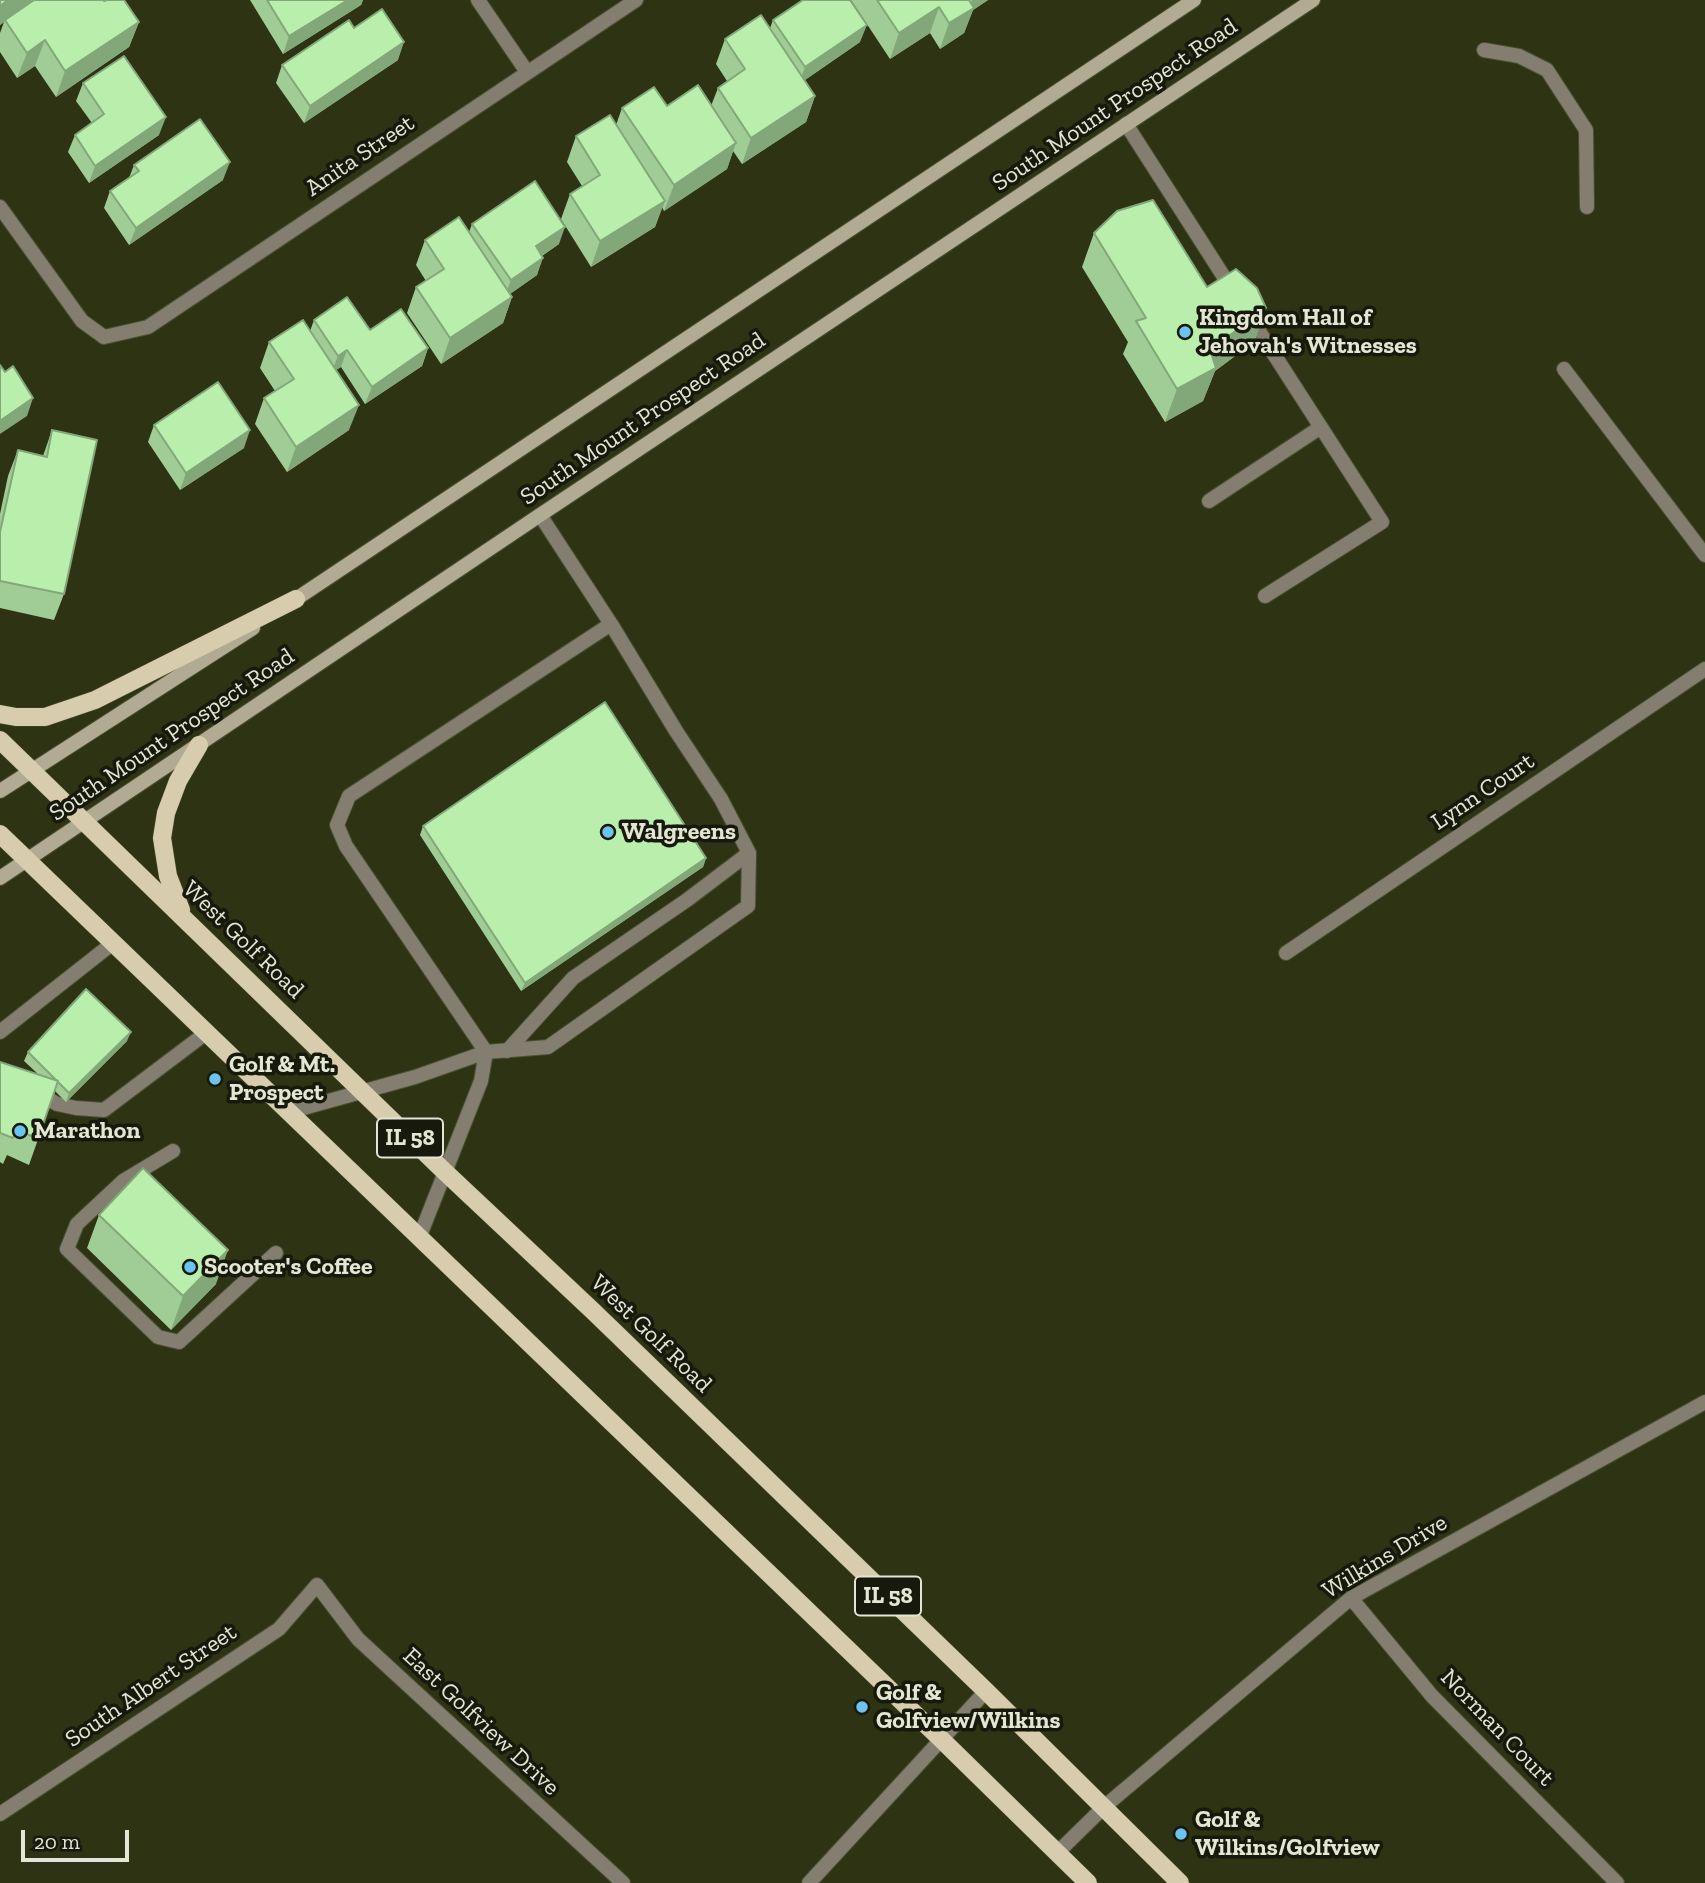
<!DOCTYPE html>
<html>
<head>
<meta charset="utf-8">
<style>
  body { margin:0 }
  #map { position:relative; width:1705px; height:1883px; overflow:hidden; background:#2e3313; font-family:"Zilla Slab",serif }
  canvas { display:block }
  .scale { position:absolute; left:21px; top:1830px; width:108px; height:32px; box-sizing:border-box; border:4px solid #e2e6d3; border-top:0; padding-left:9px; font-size:21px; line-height:24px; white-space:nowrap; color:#e2e6d3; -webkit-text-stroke:5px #17190c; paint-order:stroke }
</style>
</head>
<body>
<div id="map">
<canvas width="1705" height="1883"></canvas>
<div class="scale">20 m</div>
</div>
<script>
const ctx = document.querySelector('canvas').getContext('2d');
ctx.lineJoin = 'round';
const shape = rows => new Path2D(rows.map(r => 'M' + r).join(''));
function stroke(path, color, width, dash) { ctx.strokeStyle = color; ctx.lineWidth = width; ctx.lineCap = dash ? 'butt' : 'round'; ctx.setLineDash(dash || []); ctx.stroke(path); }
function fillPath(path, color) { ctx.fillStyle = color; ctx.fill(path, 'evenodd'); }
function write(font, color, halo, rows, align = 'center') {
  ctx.font = font + ' "Zilla Slab",serif'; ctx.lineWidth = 7; ctx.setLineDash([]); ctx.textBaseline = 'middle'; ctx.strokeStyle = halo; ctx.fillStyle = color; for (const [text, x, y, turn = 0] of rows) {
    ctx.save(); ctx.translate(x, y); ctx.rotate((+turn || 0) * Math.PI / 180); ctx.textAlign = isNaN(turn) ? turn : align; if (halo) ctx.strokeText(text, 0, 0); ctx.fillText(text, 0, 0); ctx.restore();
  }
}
const service = shape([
  [1484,50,1519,56,1547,70,1586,130,1587,207],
  [1126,124,1233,291],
  [1248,314,1382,522,1265,596],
  [1209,501,1321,427],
  [540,515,611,624,349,796,337,825,346,846,486,1052,548,1047,748,906,749,853,721,799,676,731,611,624],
  [0,1032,113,943],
  [507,1051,573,978,687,900,749,853],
  [37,1092,57,1104,76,1108,104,1110,206,1033],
  [289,1112,415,1077,486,1052,481,1081,419,1238],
  [173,1151,123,1181,77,1224,67,1249,158,1337,179,1342,276,1253]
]);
const minor = shape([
  [478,0,527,72],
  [0,207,82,321,104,337,148,327,636,0],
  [1564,369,1705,555],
  [1286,953,1705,669],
  [1351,1598,1432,1696,1617,1883],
  [0,1814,279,1629,317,1585,358,1639,623,1883],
  [1058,1852,1104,1807,1351,1598,1705,1402],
  [809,1883,986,1691]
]);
const secondary = shape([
  [287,605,1194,0],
  [0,791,253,628],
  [0,878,540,515,1313,0]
]);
const primary = shape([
  [0,714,16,717,45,717,95,700,296,599],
  [0,740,444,1171,594,1312,986,1691,1180,1883],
  [0,834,941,1739,1088,1883],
  [181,910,168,876,162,838,166,813,178,781,199,745]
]);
stroke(service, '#4b5032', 16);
stroke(minor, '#4b5032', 16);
stroke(secondary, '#4b5032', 16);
stroke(primary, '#4b5032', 19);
stroke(service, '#837e6f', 14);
stroke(minor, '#837e6f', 14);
stroke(secondary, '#b2ab93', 14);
stroke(primary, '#d7cdae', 18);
fillPath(shape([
  [0,0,139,22,129,47,56,97,35,66,17,78,0,52,0,33,4,22,0,25],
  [250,0,363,0,361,5,283,54],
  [851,0,988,0,973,10,964,33,940,49,930,33,890,59],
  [773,20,860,42,805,80,815,96,806,122,742,164,733,151,727,169,664,211,662,207,655,227,591,267,561,219,570,194,582,186,567,162,576,136,616,125,622,108,667,106,711,106,718,88,727,81,716,64,725,39,770,28],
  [354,28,398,60,304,123,276,83,282,65],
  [83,83,159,135,89,183,68,152,75,135,92,123,76,101],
  [134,165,223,180,129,245,104,208,110,191,129,178],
  [472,224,559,244,542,256,537,275,510,294,512,297,503,323,441,364,407,313,416,287,426,281,416,265,425,240,469,232],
  [1094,233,1207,287,1266,308,1254,342,1215,371,1203,401,1165,422,1123,354,1128,342,1082,267],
  [314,320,370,330,428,348,422,366,365,404,341,367,336,370,349,430,287,472,255,424,264,398,275,391,260,368,269,342,310,331],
  [154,425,244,448,180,490,148,442],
  [52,430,64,594,54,620,0,608,0,514,8,476,18,450,43,456],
  [423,826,706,858,703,867,521,991,420,835],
  [127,1041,66,1102,55,1091,29,1165,7,1155,3,1164,0,1162,0,1062,38,1074,24,1061,28,1052],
  [99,1215,216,1284,171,1330,87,1248]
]), '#a0cd95');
fillPath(shape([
  [8,0,36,0,5,20,4,22,0,25,0,6],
  [348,0,363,0,361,5,283,54,289,36],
  [972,0,988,0,973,10,964,33,940,49,949,23,968,11],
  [939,7,930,33,890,59,899,33],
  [139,22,129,47,56,97,65,71],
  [867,25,860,42,799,84,805,67],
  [45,40,35,66,17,78,27,53],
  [404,42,398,60,304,123,310,106],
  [815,96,806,122,742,164,751,138],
  [166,117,159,135,89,183,95,166],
  [736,143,727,169,664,211,674,185],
  [230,162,223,180,129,245,136,228],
  [665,201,655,227,591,267,600,241],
  [565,227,559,244,529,264,536,246],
  [543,258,537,275,504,298,511,280],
  [512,297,503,323,441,364,450,338],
  [1266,308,1254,342,1215,371,1203,401,1165,422,1177,389,1210,350],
  [428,348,422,366,365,404,372,387],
  [347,350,341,367,331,373,338,356],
  [33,398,27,416,0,434,0,421],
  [359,405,349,430,287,472,296,447],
  [250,430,244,448,180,490,186,473],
  [706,858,703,867,521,991,525,983],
  [131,1032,127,1041,66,1102,69,1093],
  [228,1250,216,1284,171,1330,183,1296]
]), '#82a779');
const building = shape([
  [0,0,8,0,0,6,0,0],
  [34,0,104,0,104,1,106,0,124,0,139,22,65,71,45,40,27,53,5,20,34,0],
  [267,0,348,0,289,36,267,0],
  [803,0,850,0,867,25,805,67,773,20,803,0],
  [877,0,969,0,974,8,949,23,939,7,899,33,877,0],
  [382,9,404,42,310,106,282,65,349,20,354,28,382,9],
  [761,15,815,96,751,138,718,88,745,69,725,39,761,15],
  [124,56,166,117,95,166,75,135,104,114,83,83,124,56],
  [698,85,736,143,674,185,622,108,654,87,667,106,698,85],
  [610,115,665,201,600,241,570,194,600,175,576,136,610,115],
  [200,119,230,162,136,228,110,191,139,171,134,165,200,119],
  [535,181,565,227,536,246,543,258,511,280,472,224,535,181],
  [1153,200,1207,287,1236,269,1257,288,1266,308,1210,350,1216,368,1177,389,1136,321,1146,318,1094,233,1117,211,1153,200],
  [459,217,512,297,450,338,416,287,444,269,425,240,459,217],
  [347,297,370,330,401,309,428,348,372,387,347,350,338,356,314,320,347,297],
  [303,320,359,405,296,447,264,398,294,379,269,342,303,320],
  [0,365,5,372,13,366,33,398,0,421,0,365],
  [218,382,250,430,186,473,154,425,218,382],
  [52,430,97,440,64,594,0,581,0,532,18,450,47,457,52,430],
  [605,702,706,858,525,983,423,826,605,702],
  [86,989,131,1032,69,1093,58,1082,58,1081,56,1080,28,1052,86,989],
  [0,1062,58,1081,38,1139,16,1129,13,1138,0,1133,0,1062],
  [143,1168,228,1250,183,1296,99,1215,143,1168]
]);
fillPath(building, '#baeead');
stroke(building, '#82a779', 2);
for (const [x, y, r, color] of [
  [1185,332,7,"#6cc3f2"],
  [608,832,7,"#6cc3f2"],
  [215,1079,7,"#6cc3f2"],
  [20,1131,7,"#6cc3f2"],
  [190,1267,7,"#6cc3f2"],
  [862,1707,7,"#6cc3f2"],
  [1181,1834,7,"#6cc3f2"]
]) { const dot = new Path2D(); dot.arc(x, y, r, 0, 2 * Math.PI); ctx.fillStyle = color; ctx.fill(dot); stroke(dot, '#17190c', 2.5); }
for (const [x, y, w] of [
  [410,1138,66],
  [888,1596,66]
]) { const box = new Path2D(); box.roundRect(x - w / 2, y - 19.5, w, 39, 5); ctx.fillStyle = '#17190c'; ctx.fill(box); stroke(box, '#e2e6d3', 2); }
write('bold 23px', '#e2e6d3', null, [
  ["IL 58",410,1138],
  ["IL 58",888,1596]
]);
write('24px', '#e2e6d3', '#17190c', [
  ["South Mount Prospect Road",1115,105,-34],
  ["Anita Street",360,156,-34],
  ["South Mount Prospect Road",643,419,-34],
  ["South Mount Prospect Road",172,735,-34],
  ["Lynn Court",1483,792,-34],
  ["West Golf Road",243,940,44],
  ["West Golf Road",651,1334,44],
  ["Wilkins Drive",1385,1557,-31],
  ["South Albert Street",151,1686,-34],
  ["East Golfview Drive",481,1722,43],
  ["Norman Court",1497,1728,46]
]);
write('bold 24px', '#e2e6d3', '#17190c', [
  ["Kingdom Hall of",1199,318],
  ["Jehovah's Witnesses",1199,346],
  ["Walgreens",622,832],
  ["Golf & Mt.",229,1065],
  ["Prospect",229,1093],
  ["Marathon",34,1131],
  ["Scooter's Coffee",204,1267],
  ["Golf &",876,1693],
  ["Golfview/Wilkins",876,1721],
  ["Golf &",1195,1820],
  ["Wilkins/Golfview",1195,1848]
], 'left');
</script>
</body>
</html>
